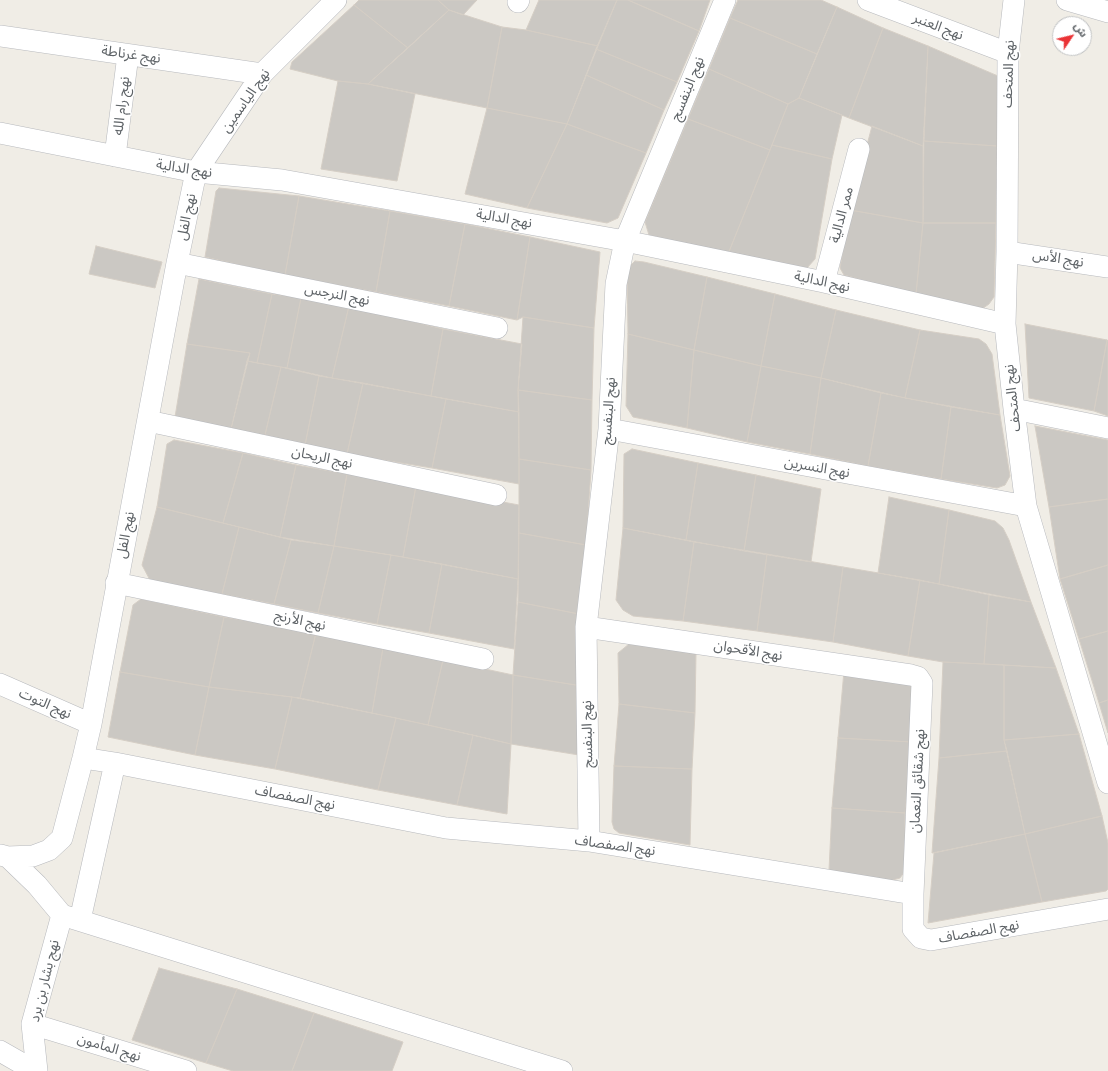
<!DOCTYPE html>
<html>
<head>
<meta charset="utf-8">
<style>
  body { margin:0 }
  #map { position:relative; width:1108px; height:1071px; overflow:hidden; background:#f0ede6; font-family:"Archivo Narrow","Noto Sans Arabic",sans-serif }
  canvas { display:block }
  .north { position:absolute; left:1052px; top:16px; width:40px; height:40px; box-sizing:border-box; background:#fff; border:1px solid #bfc1c2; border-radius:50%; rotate:55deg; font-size:11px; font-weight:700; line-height:16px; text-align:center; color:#5e6367 }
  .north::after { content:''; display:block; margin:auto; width:14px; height:18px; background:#ea3336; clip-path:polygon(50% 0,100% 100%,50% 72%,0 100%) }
</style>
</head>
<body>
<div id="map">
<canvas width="1108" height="1071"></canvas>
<div class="north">ش</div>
</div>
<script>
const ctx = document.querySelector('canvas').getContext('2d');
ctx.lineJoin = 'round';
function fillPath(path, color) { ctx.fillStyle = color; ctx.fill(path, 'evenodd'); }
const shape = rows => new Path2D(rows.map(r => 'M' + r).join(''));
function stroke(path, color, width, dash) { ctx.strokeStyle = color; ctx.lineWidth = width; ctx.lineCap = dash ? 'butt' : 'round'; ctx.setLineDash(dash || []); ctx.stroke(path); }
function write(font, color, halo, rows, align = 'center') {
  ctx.font = font + ' "Archivo Narrow","Noto Sans Arabic",sans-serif'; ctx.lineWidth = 3; ctx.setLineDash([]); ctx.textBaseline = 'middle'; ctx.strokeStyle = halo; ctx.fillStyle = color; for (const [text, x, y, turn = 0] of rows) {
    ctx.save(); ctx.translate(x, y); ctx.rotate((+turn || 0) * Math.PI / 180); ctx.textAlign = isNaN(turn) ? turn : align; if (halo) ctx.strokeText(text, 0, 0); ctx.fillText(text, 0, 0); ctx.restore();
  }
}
const building = shape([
  [359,0,438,0,449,10,408,48,354,5,359,0],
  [438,0,477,0,463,15,449,10,438,0],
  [539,0,617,0,598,46,526,30,539,0],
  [617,0,628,0,699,31,677,82,596,49,617,0],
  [628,0,710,0,699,31,628,0],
  [738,0,821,0,837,7,817,54,730,18,738,0],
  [354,5,408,48,368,84,338,81,290,69,292,62,354,5],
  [837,7,883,28,849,118,799,98,837,7],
  [449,10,502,27,487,108,368,84,449,10],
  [730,18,817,54,799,98,788,104,709,69,730,18],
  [502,27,526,30,598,46,567,124,487,108,502,27],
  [883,28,928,46,923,146,849,118,883,28],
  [928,46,998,76,997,146,924,141,928,46],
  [596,49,677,82,664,110,586,75,596,49],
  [709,69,788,104,770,150,688,119,709,69],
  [586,75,664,110,646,153,567,124,586,75],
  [338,81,368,84,415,94,397,181,321,169,338,81],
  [799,98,842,115,832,159,772,145,788,104,799,98],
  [487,108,567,124,527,208,465,194,487,108],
  [688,119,770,150,728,254,649,235,645,222,688,119],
  [567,124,646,153,618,218,607,223,527,208,567,124],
  [872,126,923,146,923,223,850,210,872,126],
  [924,141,997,146,996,223,923,223,924,141],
  [772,145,832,159,815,259,807,268,728,254,772,145],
  [219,188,299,196,285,275,205,257,216,191,219,188],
  [299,196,390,211,376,292,285,275,299,196],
  [850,210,923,223,916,294,844,275,840,268,850,210],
  [390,211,465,224,449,306,376,292,390,211],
  [923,223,996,223,994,297,989,304,982,309,916,294,923,223],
  [465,224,530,237,517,320,449,306,465,224],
  [530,237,600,252,594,328,523,317,517,320,530,237],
  [96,246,162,262,155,288,89,274,96,246],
  [635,261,644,262,707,277,694,350,628,334,627,269,635,261],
  [707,277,775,294,761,366,694,350,707,277],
  [199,279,272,294,257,363,247,361,250,353,187,344,199,279],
  [272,294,301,298,287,368,257,363,272,294],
  [775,294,836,310,821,378,761,366,775,294],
  [301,298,349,306,332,378,287,368,301,298],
  [349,306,443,329,431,396,332,378,349,306],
  [836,310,920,330,905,398,821,378,836,310],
  [523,317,594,328,592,400,518,390,523,317],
  [1025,324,1107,340,1094,411,1029,398,1025,324],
  [443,329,522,344,518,390,519,412,431,396,443,329],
  [920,330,979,339,986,344,992,354,1000,415,905,398,920,330],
  [628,334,694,350,687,428,633,417,626,406,628,334],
  [1107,340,1108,341,1108,416,1094,411,1107,340],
  [187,344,250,353,231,429,175,417,187,344],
  [694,350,761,366,747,442,687,428,694,350],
  [247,361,281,367,265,435,231,429,247,361],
  [761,366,821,378,810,454,747,442,761,366],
  [281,367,319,376,305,445,265,435,281,367],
  [319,376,363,383,347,454,305,445,319,376],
  [821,378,881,393,868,466,810,454,821,378],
  [363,383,446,399,432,468,347,454,363,383],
  [518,390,592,400,591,470,519,459,518,390],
  [881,393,951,407,941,479,868,466,881,393],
  [446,399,519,412,519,484,432,468,446,399],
  [951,407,1000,415,1010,476,1005,485,997,488,941,479,951,407],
  [1035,426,1108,440,1108,499,1049,507,1035,426],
  [174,440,243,453,223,523,157,507,167,444,174,440],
  [632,449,698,463,686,540,623,528,624,454,632,449],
  [243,453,296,465,280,537,223,523,243,453],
  [519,459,591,470,586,545,519,533,519,459],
  [698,463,756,475,744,551,686,540,698,463],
  [296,465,347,474,334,546,280,537,296,465],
  [347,474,416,486,403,557,334,546,347,474],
  [756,475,821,489,811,562,744,551,756,475],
  [416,486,519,505,518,579,403,557,416,486],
  [889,497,949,510,939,584,878,573,889,497],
  [1108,499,1108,565,1060,579,1049,507,1108,499],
  [157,507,239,527,222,594,151,582,142,565,157,507],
  [949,510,995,521,1003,528,1009,540,1031,602,939,584,949,510],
  [239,527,291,540,274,604,222,594,239,527],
  [623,528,694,542,683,621,633,616,623,610,616,600,623,528],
  [519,533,586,545,584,615,518,602,519,533],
  [291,540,334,546,318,613,274,604,291,540],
  [694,542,767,554,757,631,683,621,694,542],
  [334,546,391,555,377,624,318,613,334,546],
  [767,554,843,567,833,642,757,631,767,554],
  [391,555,442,564,429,633,377,624,391,555],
  [442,564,518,579,514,649,429,633,442,564],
  [1108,565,1108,631,1079,639,1060,579,1108,565],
  [843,567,920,580,908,656,833,642,843,567],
  [920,580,989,595,984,664,943,662,908,656,920,580],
  [989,595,1031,602,1056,668,984,664,989,595],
  [141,599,224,617,209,687,120,672,133,605,141,599],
  [518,602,584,615,582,686,513,675,518,602],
  [224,617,316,633,300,698,209,687,224,617],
  [1108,631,1108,700,1099,703,1079,639,1108,631],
  [316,633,383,648,372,713,300,698,316,633],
  [629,644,696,652,695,713,619,704,618,653,629,644],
  [383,648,443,660,428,725,372,713,383,648],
  [443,660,513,675,511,744,428,725,443,660],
  [943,662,1004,665,1004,740,1007,751,939,758,943,662],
  [1004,665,1056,668,1079,734,1004,740,1004,665],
  [844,671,908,680,917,693,912,742,838,738,844,671],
  [120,672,209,687,195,755,108,737,120,672],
  [513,675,582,686,579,755,511,744,513,675],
  [209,687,292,697,275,769,195,755,209,687],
  [292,697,396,718,378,790,275,769,292,697],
  [1108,700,1108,733,1099,703,1108,700],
  [619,704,695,713,692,769,614,766,619,704],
  [396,718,473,735,457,805,378,790,396,718],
  [1079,734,1102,816,1025,834,1004,740,1079,734],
  [473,735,511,744,507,814,457,805,473,735],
  [838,738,912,742,905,813,832,808,838,738],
  [1007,751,1025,834,932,853,939,758,1007,751],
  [614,766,692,769,690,845,619,833,614,829,612,822,614,766],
  [832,808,905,813,905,871,900,878,889,881,829,870,832,808],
  [1102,816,1108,843,1108,889,1106,891,1042,902,1025,834,1102,816],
  [1025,834,1042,902,928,923,934,853,1025,834],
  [159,968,237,989,206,1063,132,1040,159,968],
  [237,989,314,1013,292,1071,233,1071,206,1063,237,989],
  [314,1013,403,1042,392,1071,292,1071,314,1013]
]);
fillPath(building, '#cbc8c3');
stroke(building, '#d5cec5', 1);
const street = shape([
  [868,0,1008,53],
  [1014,0,1008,53,1007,252,1005,324,1014,409,1026,506,1108,783],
  [1067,0,1108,12],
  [518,2,519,0],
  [0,36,262,74],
  [0,133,196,172,282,180,625,241,824,282,1005,324],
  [115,156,128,55],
  [1007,252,1108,267],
  [177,263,497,328],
  [824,282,859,149],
  [1014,409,1108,428],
  [148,421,496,495],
  [609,429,1026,506],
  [116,583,483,659],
  [586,627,911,675,918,677,922,683,913,894],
  [0,684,91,724],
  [83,758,115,763,446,828,589,841,913,894,913,929,921,938,931,940,1108,909],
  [589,841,586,627,609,429,616,284,625,241,725,0],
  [1,855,8,857,37,885,62,915,562,1071],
  [8,857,33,856,49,850,62,838,83,758,91,724,177,263,196,172,262,74,336,0],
  [80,920,115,763],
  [32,1024,186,1071],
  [0,1051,35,1071],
  [37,1071,32,1024,62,915]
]);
stroke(street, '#b7b9bd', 22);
stroke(street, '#fff', 21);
write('14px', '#5e6367', '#fff', [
  ["نهج العنبر",938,27,21],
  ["نهج غرناطة",131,55,8],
  ["نهج المتحف",1009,74,-88],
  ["نهج البنفسج",688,89,-68],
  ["نهج الياسمين",246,101,-55],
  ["نهج رام الله",122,106,-83],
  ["نهج الدالية",184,169,9],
  ["ممر الدالية",842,215,-75],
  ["نهج الفل",187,217,-78],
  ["نهج الدالية",504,219,10],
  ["نهج الأس",1058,259,9],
  ["نهج الدالية",822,282,12],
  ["نهج النرجس",337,295,11],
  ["نهج المتحف",1013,398,-96],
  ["نهج البنفسج",609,411,-86],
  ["نهج الريحان",322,458,12],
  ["نهج النسرين",817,468,10],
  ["نهج الفل",126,535,-79],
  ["نهج الأرنج",300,621,12],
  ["نهج الأقحوان",748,651,9],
  ["نهج التوت",45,704,24],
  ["نهج البنفسج",588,734,-91],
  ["نهج شقائق النعمان",918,781,-87],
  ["نهج الصفصاف",295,798,11],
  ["نهج الصفصاف",615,846,8],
  ["نهج الصفصاف",979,932,-10],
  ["نهج بشار بن برد",45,981,-76],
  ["نهج المأمون",109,1048,17]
]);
</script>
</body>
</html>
